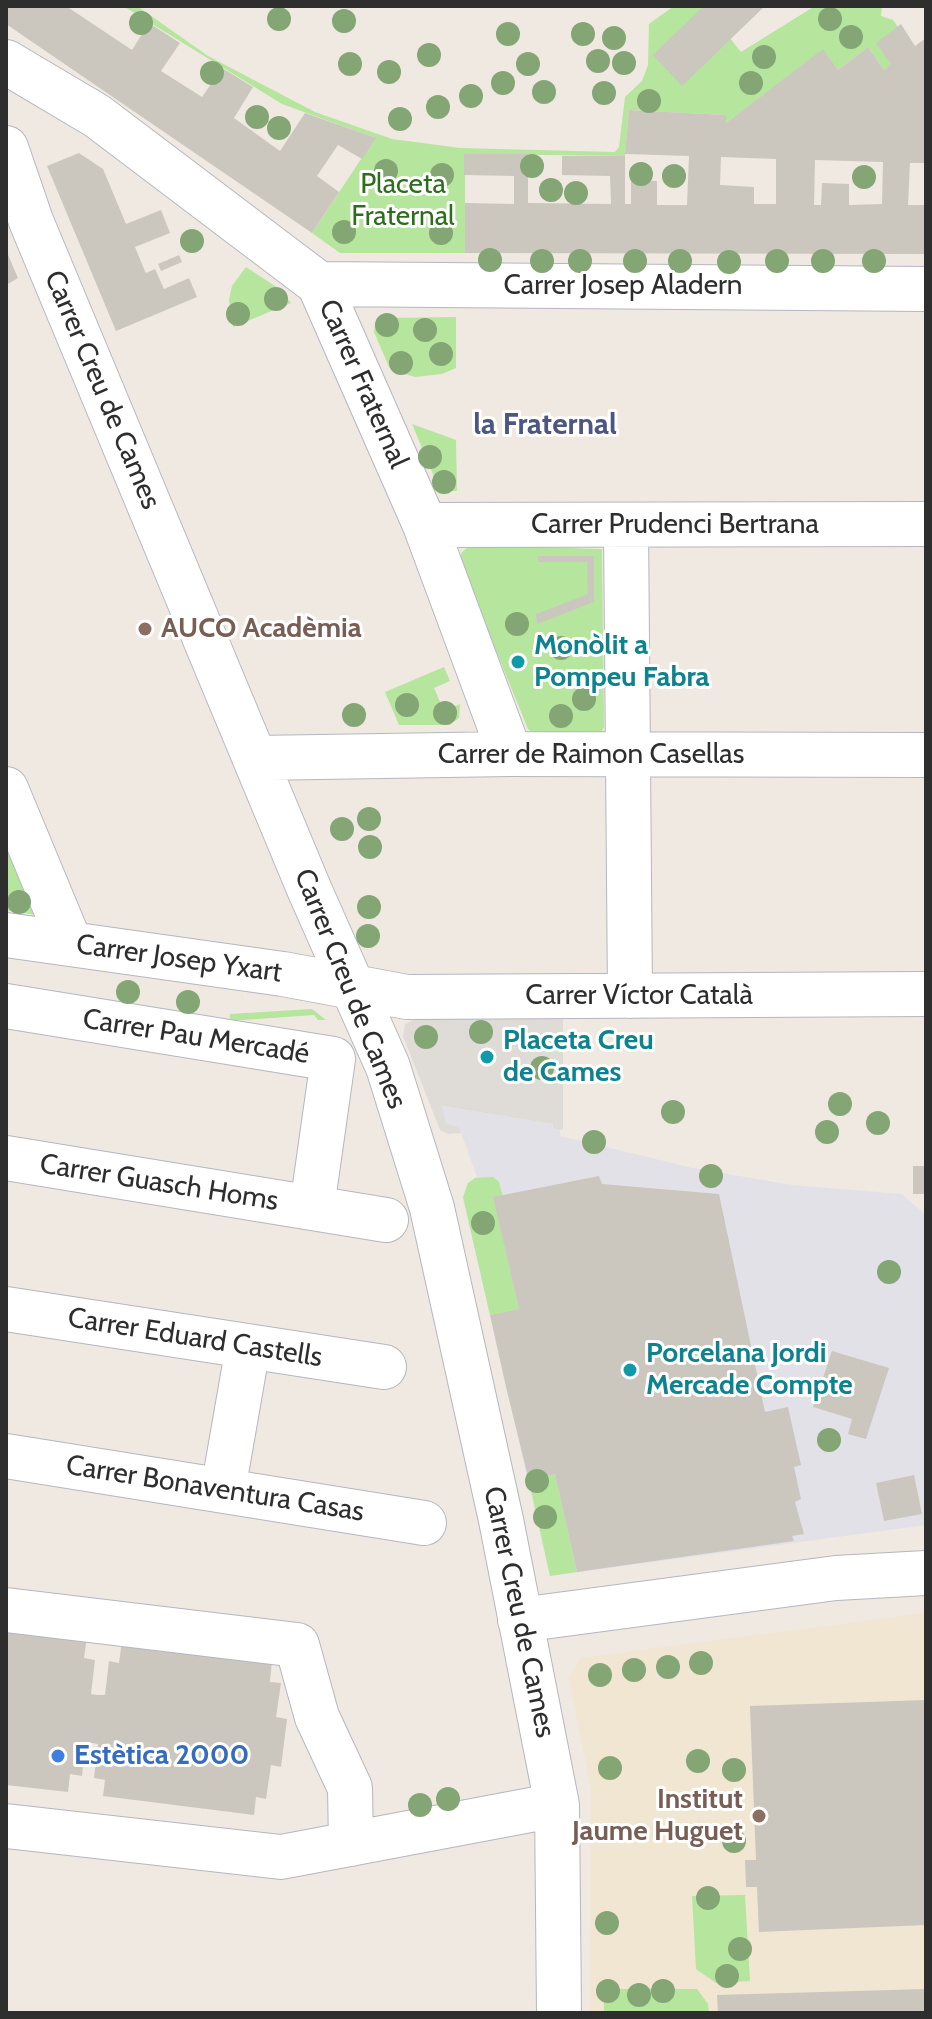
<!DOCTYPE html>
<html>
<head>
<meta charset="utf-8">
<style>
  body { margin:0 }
  #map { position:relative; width:932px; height:2019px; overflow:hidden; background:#efe9e1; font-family:Cabin,sans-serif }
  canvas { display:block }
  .frame { position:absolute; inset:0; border:8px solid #2e2e2e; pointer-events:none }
</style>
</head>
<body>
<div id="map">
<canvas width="932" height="2019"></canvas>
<div class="frame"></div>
</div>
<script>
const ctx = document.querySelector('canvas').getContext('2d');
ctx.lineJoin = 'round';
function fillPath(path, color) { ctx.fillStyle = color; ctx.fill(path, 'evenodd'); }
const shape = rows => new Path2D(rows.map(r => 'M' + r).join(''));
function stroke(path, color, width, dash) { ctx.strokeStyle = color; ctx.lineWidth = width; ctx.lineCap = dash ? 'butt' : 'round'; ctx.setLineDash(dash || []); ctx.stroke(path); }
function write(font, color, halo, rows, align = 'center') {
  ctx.font = font + ' Cabin,sans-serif'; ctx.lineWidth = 6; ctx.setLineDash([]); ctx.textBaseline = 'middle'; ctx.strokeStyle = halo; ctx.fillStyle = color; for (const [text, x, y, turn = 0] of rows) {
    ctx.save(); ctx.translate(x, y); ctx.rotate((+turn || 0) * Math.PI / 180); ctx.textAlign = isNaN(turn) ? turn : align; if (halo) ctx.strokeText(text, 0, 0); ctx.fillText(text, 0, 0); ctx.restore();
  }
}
fillPath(shape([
  [441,1106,553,1124,560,1128,560,1136,693,1168,792,1185,902,1194,926,1215,926,1525,550,1576,463,1199,468,1183,477,1177,459,1127,446,1123]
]), '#e3e1e8');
fillPath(shape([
  [926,1613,926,2013,590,2013,591,1788,569,1680,580,1658]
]), '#f0e6d1');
fillPath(shape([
  [123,6,137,6,208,56,315,112,392,139,460,148,615,152,619,147,625,97,642,81,648,65,649,24,674,6,704,6,741,52,815,6,882,6,881,16,893,20,913,48,884,70,868,47,838,70,823,50,726,123,725,115,629,110,625,156,465,154,465,253,340,253,312,233,375,138,282,104],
  [246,267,281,290,291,303,233,327,229,300,232,286],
  [456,317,456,368,442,374,415,377,395,371,389,367,374,332,375,324,385,318],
  [412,424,456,440,457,491,440,491],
  [471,545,602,549,604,727,601,733,535,735,528,729,459,560,462,552],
  [444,667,450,681,434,688,444,711,460,704,459,718,450,725,399,725,385,692],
  [6,847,8,847,36,915,6,910],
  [312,1009,326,1020,318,1020,314,1015,230,1021,230,1014],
  [493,1177,499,1182,506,1209,497,1212,519,1309,490,1315,463,1197,468,1183,475,1178],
  [555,1474,577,1572,550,1576,529,1481],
  [745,1895,750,1981,716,1983,696,1969,692,1896],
  [604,1989,697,1989,708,2004,709,2013,604,2013]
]), '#b6e59e');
fillPath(shape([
  [416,1019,563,1019,563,1130,553,1128,553,1124,442,1106,446,1123,459,1127,461,1133,448,1134,440,1130,403,1036,405,1024]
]), '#dfdcd8');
fillPath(shape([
  [6,6,66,6,132,50,149,23,180,43,161,71,202,97,222,68,253,87,234,118,280,151,305,113,376,138,362,159,338,145,317,176,339,192,312,233,6,24],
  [704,6,765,6,682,86,653,55],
  [901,24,915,46,926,38,926,163,910,163,908,205,926,205,926,254,465,253,465,203,514,204,514,176,464,175,464,154,528,154,528,203,611,204,610,176,562,175,562,156,625,156,625,204,631,204,631,180,657,181,657,205,687,205,689,156,625,154,629,110,726,115,726,123,823,49,838,70,868,47,884,70,891,64,876,43],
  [721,157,776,159,776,204,754,204,754,187,720,185],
  [815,160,883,162,882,204,849,205,849,184,822,183,821,205,814,205],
  [79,153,103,169,126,224,161,210,170,233,135,247,144,269,146,273,155,269,164,289,189,278,197,297,116,331,47,166],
  [6,250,18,278,6,285],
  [179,255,182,262,161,271,158,264],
  [538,556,594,556,594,602,537,624,536,614,588,594,587,562,538,562],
  [913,1166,926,1166,926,1194,913,1194],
  [599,1176,602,1184,719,1194,765,1412,788,1407,801,1465,794,1467,801,1499,795,1502,804,1534,792,1536,794,1541,577,1572,555,1474,529,1481,506,1387,490,1315,519,1309,493,1197],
  [832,1351,889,1368,866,1439,848,1434,852,1419,813,1407],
  [914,1475,922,1514,884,1521,876,1483],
  [6,1627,87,1637,84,1658,95,1660,91,1694,97,1695,105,1695,109,1661,119,1663,122,1641,272,1660,270,1682,281,1683,276,1717,287,1719,281,1767,271,1765,266,1799,256,1797,254,1815,103,1796,105,1780,94,1778,98,1744,92,1743,85,1743,82,1776,70,1774,68,1792,6,1785],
  [926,1700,926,1925,759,1932,757,1887,746,1887,745,1860,756,1860,750,1706],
  [926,1989,926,2013,718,2013,717,1995]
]), '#cbc7bf');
const minor = shape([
  [6,62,97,116,319,284,425,525,510,754],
  [6,148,31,221,310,891,388,1067,432,1208,501,1520,557,1805,559,2013],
  [319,284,926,289],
  [425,525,926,524],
  [626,525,630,996],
  [256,758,510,754,926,755],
  [6,789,70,943],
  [6,935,283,974,407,997,926,994],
  [6,1006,333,1059,312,1207],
  [6,1158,386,1220],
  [6,1309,384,1367],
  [6,1456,424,1523],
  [223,1490,248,1347],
  [6,1610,297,1645,317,1717,350,1788,351,1844],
  [520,1620,836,1578,926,1573],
  [6,1826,281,1857,557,1805]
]);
stroke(minor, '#b4b7c1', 46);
stroke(minor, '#fff', 44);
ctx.fillStyle = '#84a574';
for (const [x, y] of [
  [279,19],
  [830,19],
  [344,21],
  [141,23],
  [508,34],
  [583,34],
  [851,37],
  [614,38],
  [429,55],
  [764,57],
  [598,61],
  [624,63],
  [350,64],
  [528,64],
  [389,72],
  [212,73],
  [503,83],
  [751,83],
  [544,92],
  [604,93],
  [471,96],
  [649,101],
  [438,107],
  [257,117],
  [400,119],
  [279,128],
  [532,166],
  [386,171],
  [641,174],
  [442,175],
  [674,176],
  [864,177],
  [551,190],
  [576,193],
  [344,232],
  [441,233],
  [192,241],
  [490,260],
  [542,261],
  [580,261],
  [635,261],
  [680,261],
  [777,261],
  [823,261],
  [874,261],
  [729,262],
  [276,299],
  [238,314],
  [387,325],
  [425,330],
  [441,354],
  [401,363],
  [430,457],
  [444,482],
  [517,624],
  [561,648],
  [584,699],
  [407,705],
  [445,713],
  [354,715],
  [561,716],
  [369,819],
  [342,829],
  [370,847],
  [19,902],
  [369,907],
  [368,936],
  [128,992],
  [188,1002],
  [481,1032],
  [426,1037],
  [542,1068],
  [840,1104],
  [673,1112],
  [878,1123],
  [827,1132],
  [594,1142],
  [711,1176],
  [483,1223],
  [889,1272],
  [829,1440],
  [537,1481],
  [545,1517],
  [701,1663],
  [668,1667],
  [634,1670],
  [600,1675],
  [698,1761],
  [610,1768],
  [734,1770],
  [448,1799],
  [420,1805],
  [734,1841],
  [708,1898],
  [607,1923],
  [740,1949],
  [727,1976],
  [608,1991],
  [663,1991],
  [639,1995]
]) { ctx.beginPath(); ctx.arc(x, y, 12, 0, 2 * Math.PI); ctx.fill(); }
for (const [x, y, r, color] of [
  [145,629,8,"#8d6e63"],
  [518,662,8,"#0f9aa8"],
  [487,1057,8,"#0f9aa8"],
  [630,1370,8,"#0f9aa8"],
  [58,1756,8,"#3f7fe0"],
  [759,1816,8,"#8d6e63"]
]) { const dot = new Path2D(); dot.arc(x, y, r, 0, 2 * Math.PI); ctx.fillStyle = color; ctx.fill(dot); stroke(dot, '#fff', 3); }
write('28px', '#2c6e1b', '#fff', [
  ["Placeta",403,185],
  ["Fraternal",403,217]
]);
write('28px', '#2e2e2e', '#fff', [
  ["Carrer Josep Aladern",623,286],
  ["Carrer Fraternal",363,384,66],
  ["Carrer Creu de Cames",102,390,67],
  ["Carrer Prudenci Bertrana",675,525],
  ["Carrer de Raimon Casellas",591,755],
  ["Carrer Josep Yxart",179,959,8],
  ["Carrer Creu de Cames",350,989,68],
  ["Carrer Víctor Català",639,996],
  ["Carrer Pau Mercadé",196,1037,9],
  ["Carrer Guasch Homs",159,1183,9],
  ["Carrer Eduard Castells",195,1338,9],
  ["Carrer Bonaventura Casas",215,1489,9],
  ["Carrer Creu de Cames",519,1612,78]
]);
write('bold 28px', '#785e54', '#fff', [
  ["AUCO Acadèmia",161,629],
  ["Institut",743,1800,"right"],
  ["Jaume Huguet",743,1832,"right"]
], 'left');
write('bold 28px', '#0d838f', '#fff', [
  ["Monòlit a",534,646],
  ["Pompeu Fabra",534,678],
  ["Placeta Creu",503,1041],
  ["de Cames",503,1073],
  ["Porcelana Jordi",646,1354],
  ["Mercade Compte",646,1386]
], 'left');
write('bold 28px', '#366cbe', '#fff', [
  ["Estètica 2000",74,1756]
], 'left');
write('bold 30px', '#4d5680', '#fff', [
  ["la Fraternal",545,425]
]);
</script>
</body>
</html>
